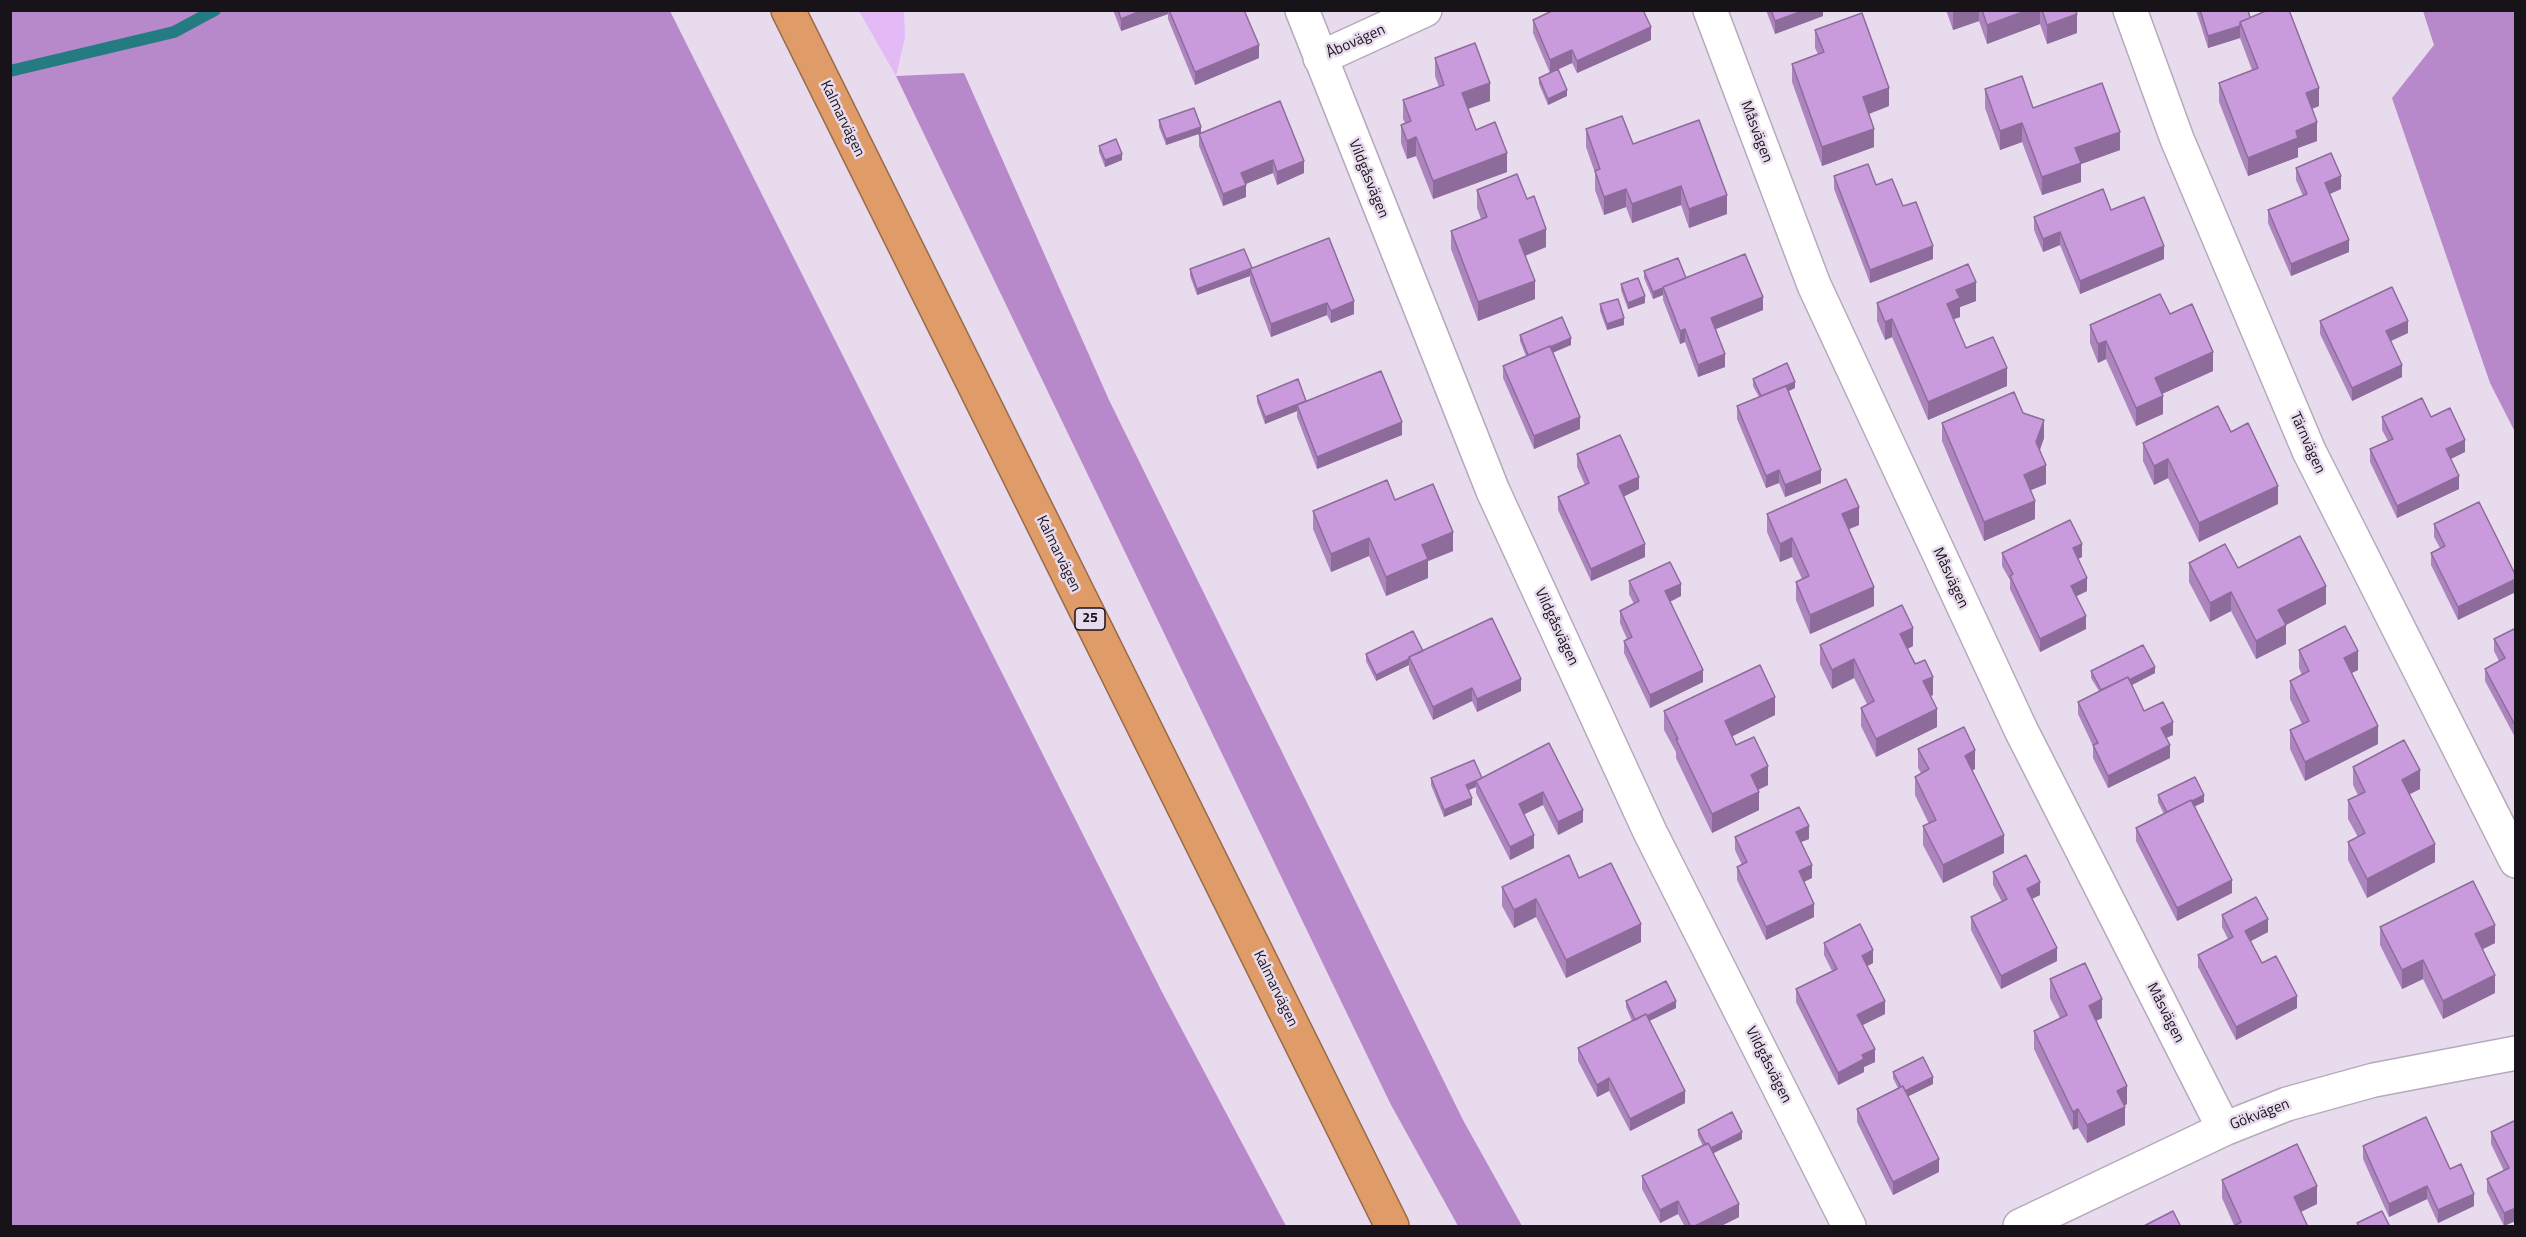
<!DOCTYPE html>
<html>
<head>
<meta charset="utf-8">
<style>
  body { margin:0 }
  #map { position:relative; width:2526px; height:1237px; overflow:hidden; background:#e8dbed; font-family:"Titillium Web",sans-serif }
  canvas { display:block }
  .frame { position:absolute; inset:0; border:12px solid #171319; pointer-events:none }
</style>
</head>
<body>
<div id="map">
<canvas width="2526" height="1237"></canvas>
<div class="frame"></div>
</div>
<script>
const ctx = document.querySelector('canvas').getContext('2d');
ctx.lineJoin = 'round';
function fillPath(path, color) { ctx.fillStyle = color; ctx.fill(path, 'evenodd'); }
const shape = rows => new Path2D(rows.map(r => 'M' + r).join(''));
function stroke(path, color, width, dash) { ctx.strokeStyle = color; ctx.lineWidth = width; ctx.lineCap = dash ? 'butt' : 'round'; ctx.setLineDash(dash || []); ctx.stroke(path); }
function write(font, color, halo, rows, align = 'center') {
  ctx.font = font + ' "Titillium Web",sans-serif'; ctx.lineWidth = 5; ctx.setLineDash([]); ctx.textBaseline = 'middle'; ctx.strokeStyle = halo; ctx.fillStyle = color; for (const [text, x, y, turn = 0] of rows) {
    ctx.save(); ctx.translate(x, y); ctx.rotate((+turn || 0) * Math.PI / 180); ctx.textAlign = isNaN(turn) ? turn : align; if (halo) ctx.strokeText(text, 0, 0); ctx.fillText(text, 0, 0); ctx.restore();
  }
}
fillPath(shape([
  [859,11,904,11,905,37,896,76]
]), '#e3baf5');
fillPath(shape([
  [10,11,670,11,1162,992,1286,1226,11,1226],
  [2423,11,2515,11,2515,432,2490,383,2392,98,2434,45],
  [964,73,1109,400,1463,1120,1522,1226,1458,1226,1390,1103,896,76]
]), '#b789ca');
stroke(shape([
  [10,71,174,32,215,10]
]), '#247b81', 12);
const minor = shape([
  [1302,10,1493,491,1650,832,1849,1226],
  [1710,10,1814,285,2021,730,2224,1129],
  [2130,10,2177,139,2309,451,2516,861],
  [1320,58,1425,10],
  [2020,1226,2224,1129,2287,1104,2374,1080,2516,1053]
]);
const highway = shape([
  [788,10,1392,1226]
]);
stroke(minor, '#b5aabb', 36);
stroke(highway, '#9a6c4c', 36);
stroke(minor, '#fff', 33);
stroke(highway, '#e09c68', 33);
fillPath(shape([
  [1113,10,1244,10,1259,58,1195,85,1168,19,1168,14,1121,31],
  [1766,10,1823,10,1823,16,1775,34],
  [1946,10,2075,10,2077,33,2047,44,2040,24,1987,44,1979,21,1953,30],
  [2196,10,2248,10,2250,18,2319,106,2312,109,2317,141,2298,148,2298,157,2248,176,2219,102,2219,83,2252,70,2240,38,2208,48],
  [1533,20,1651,40,1577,73,1572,63,1550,73,1533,33],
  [1815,30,1889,106,1869,114,1874,147,1822,166,1792,82,1792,64,1818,54,1815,48],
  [1435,58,1490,101,1468,109,1476,130,1507,172,1433,199,1416,156,1407,159,1401,143,1401,125,1405,123,1403,119,1403,100,1439,87,1435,76],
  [1539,78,1567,96,1548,105,1539,84],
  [1985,89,2033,108,2120,150,2081,164,2081,182,2042,195,2022,142,2000,150,1985,108],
  [1159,120,1201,133,1304,173,1277,185,1273,173,1245,184,1246,197,1223,206,1199,146,1199,134,1166,145,1159,127],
  [1586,129,1633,144,1727,214,1689,228,1681,205,1632,223,1626,207,1604,215,1595,190,1595,173,1586,147],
  [1099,146,1122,160,1105,167,1099,152],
  [2296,168,2341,189,2330,194,2349,252,2291,276,2268,223,2268,210,2303,196,2296,180],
  [1834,176,1876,185,1903,206,1933,259,1870,283,1834,189],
  [1477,190,1527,199,1546,247,1525,256,1535,299,1478,321,1451,249,1451,231,1481,219,1477,208],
  [2111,210,2164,259,2080,294,2060,245,2043,252,2034,230,2034,217],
  [1252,268,1354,314,1331,323,1327,315,1271,337,1250,282,1250,276,1197,295,1190,276,1190,269],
  [1644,271,1686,278,1763,310,1716,329,1725,367,1698,377,1685,342,1680,344,1663,300,1663,295,1653,299,1644,278],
  [1621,284,1645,303,1628,309,1621,290],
  [1976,301,1960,307,1960,317,1953,319,1966,348,2007,386,1928,420,1892,337,1885,340,1877,321,1877,303],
  [1600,304,1624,325,1607,330,1600,311],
  [2170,314,2213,371,2162,394,2163,414,2136,426,2106,359,2098,363,2090,343,2090,325],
  [2320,321,2408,333,2391,341,2402,377,2352,401,2320,334],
  [1520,335,1571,345,1553,352,1580,429,1534,449,1503,378,1503,366,1526,356,1520,341],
  [1753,379,1795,388,1789,391,1821,483,1785,497,1779,483,1766,488,1737,419,1737,406,1759,397,1753,386],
  [1257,396,1306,401,1402,435,1317,469,1297,417,1297,411,1265,424,1257,402],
  [2023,413,2044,438,2040,450,2046,484,2030,490,2035,519,1984,541,1942,441,1942,423],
  [2382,417,2431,417,2465,452,2451,459,2459,489,2397,518,2370,462,2370,449,2388,441,2382,430],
  [2231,432,2278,504,2199,542,2168,478,2154,485,2143,461,2143,443],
  [1577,454,1639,489,1624,496,1645,557,1591,581,1558,510,1558,497,1585,485,1577,467],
  [1395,500,1453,551,1428,561,1428,578,1386,596,1369,556,1331,572,1313,529,1313,511],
  [1767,514,1859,525,1849,529,1874,606,1810,634,1796,600,1796,582,1802,579,1792,557,1780,562,1767,532],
  [2434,524,2516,576,2458,620,2431,565,2431,553,2440,548,2434,537],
  [2002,553,2082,557,2078,559,2087,591,2076,596,2086,629,2040,652,2010,589,2010,580,2002,566],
  [2189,563,2238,568,2326,604,2286,625,2286,644,2256,659,2231,611,2210,622,2189,582],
  [1629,581,1681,596,1670,602,1703,682,1650,708,1624,653,1624,641,1627,639,1620,623,1620,611,1634,604,1629,594],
  [2516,628,2516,739,2485,681,2485,669,2499,661,2494,651,2494,639],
  [1820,645,1913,646,1908,649,1933,695,1931,696,1937,727,1876,757,1861,726,1861,708,1867,704,1854,678,1832,689,1820,664],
  [2299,650,2358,670,2351,673,2378,744,2305,781,2290,749,2290,730,2302,724,2290,699,2290,681,2302,675,2299,668],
  [1423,651,1521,691,1477,712,1472,701,1433,720,1409,670,1409,665,1376,681,1366,661,1366,654],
  [2091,671,2155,673,2132,685,2144,711,2173,735,2166,738,2170,758,2108,788,2093,758,2093,746,2078,714,2078,702,2099,691,2091,678],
  [1664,711,1775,715,1732,736,1736,745,1768,785,1758,790,1759,810,1712,833,1676,758,1676,752,1664,730],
  [1549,743,1583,822,1558,835,1543,805,1524,814,1534,848,1510,860,1476,793,1476,787,1469,790,1472,805,1444,817,1431,785,1431,778,1482,778],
  [1918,749,1975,769,1972,770,2004,853,1943,883,1923,845,1923,826,1929,824,1915,795,1915,777,1921,773,1918,768],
  [2353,767,2420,789,2410,794,2435,862,2367,898,2348,860,2348,842,2358,837,2348,819,2348,800,2358,795,2353,785],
  [2158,795,2204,802,2195,806,2232,893,2177,921,2136,841,2136,828,2164,814,2158,802],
  [1735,837,1809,839,1801,842,1812,878,1804,882,1814,917,1766,940,1737,880,1737,867,1742,865,1735,850],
  [1993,872,2040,895,2032,899,2057,961,2001,989,1971,930,1971,917,2002,902,1993,885],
  [1579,878,1641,942,1566,978,1536,917,1514,928,1502,906,1502,887],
  [2222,915,2268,932,2251,941,2262,963,2297,1008,2236,1040,2198,967,2198,955,2228,939,2222,927],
  [2380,927,2495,943,2483,949,2495,993,2443,1019,2423,979,2402,989,2380,945],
  [1824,943,1873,963,1867,966,1885,1014,1862,1025,1875,1062,1864,1067,1864,1072,1838,1085,1796,1002,1796,989,1832,971,1824,955],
  [2050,979,2102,1018,2096,1021,2127,1104,2124,1106,2125,1125,2087,1143,2078,1128,2073,1130,2034,1049,2034,1031,2060,1018,2050,998],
  [1626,1001,1676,1008,1649,1021,1685,1103,1630,1131,1609,1091,1597,1097,1578,1061,1578,1048,1632,1021,1626,1007],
  [1893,1072,1933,1084,1908,1096,1939,1172,1893,1195,1857,1122,1857,1109,1898,1088,1893,1078],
  [2516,1120,2504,1226,2487,1192,2487,1179,2504,1171,2491,1144,2491,1132],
  [1698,1130,1742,1139,1713,1153,1739,1217,1719,1227,1685,1227,1678,1214,1660,1223,1642,1189,1642,1176,1703,1146,1698,1136],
  [2363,1146,2450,1169,2474,1206,2438,1223,2427,1199,2389,1217,2363,1159],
  [2222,1180,2317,1204,2301,1212,2234,1225,2222,1198]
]), '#ad85be');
fillPath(shape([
  [1143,10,1168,10,1168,14,1121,31,1121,19],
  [1805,10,1823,10,1823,16,1775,34,1775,21],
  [1956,10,1979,10,1979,21,1953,30,1953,12],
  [2028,10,2040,10,2040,24,1987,44,1987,25],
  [2077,14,2077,33,2047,44,2047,25],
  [2240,26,2240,38,2208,48,2208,36],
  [1651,27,1651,40,1577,73,1577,61],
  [1259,45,1259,58,1195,85,1195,72],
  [1572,50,1572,63,1550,73,1550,60],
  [1490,83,1490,101,1462,111,1462,93],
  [1889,88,1889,106,1863,116,1863,97],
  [2319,88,2319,106,2306,111,2306,93],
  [1567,90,1567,96,1548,105,1548,99],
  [2317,122,2317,141,2298,148,2298,157,2248,176,2248,158,2296,131],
  [2022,123,2022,142,2000,150,2000,131],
  [1201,127,1201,133,1166,145,1166,139],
  [1874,129,1874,147,1822,166,1822,147],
  [2120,132,2120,150,2081,164,2081,182,2042,195,2042,177,2075,148],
  [1416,137,1416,156,1407,159,1407,141],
  [1507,153,1507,172,1433,199,1433,181],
  [1122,154,1122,160,1105,167,1105,160],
  [1273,160,1273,173,1241,186,1241,173],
  [1304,161,1304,173,1277,185,1277,172],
  [2341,176,2341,189,2325,196,2325,183],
  [1246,185,1246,197,1223,206,1223,194],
  [1681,186,1681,205,1632,223,1632,204],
  [1626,189,1626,207,1604,215,1604,197],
  [1727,195,1727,214,1689,228,1689,209],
  [1546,229,1546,247,1519,258,1519,240],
  [2060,232,2060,245,2043,252,2043,239],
  [2349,240,2349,252,2291,276,2291,264],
  [1933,246,1933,259,1870,283,1870,270],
  [2164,246,2164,259,2080,294,2080,281],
  [1250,270,1250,276,1197,295,1197,289],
  [1535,281,1535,299,1478,321,1478,302],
  [1976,282,1976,301,1960,307,1960,317,1947,322,1947,304,1956,290],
  [1663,289,1663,295,1653,299,1653,292],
  [1645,296,1645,303,1628,309,1628,303],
  [1763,297,1763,310,1711,331,1711,318],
  [1354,301,1354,314,1331,323,1331,311],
  [1327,303,1327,315,1271,337,1271,324],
  [1624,318,1624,325,1607,330,1607,324],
  [1892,319,1892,337,1885,340,1885,322],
  [2408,321,2408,333,2386,343,2386,331],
  [1685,329,1685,342,1680,344,1680,331],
  [1571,338,1571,345,1529,363,1529,356],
  [2106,341,2106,359,2098,363,2098,344],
  [2213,352,2213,371,2155,397,2155,378],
  [1725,354,1725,367,1698,377,1698,365],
  [2402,365,2402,377,2352,401,2352,388],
  [2007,368,2007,386,1928,420,1928,402],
  [1795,382,1795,388,1762,404,1762,398],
  [2163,396,2163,414,2136,426,2136,408],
  [1297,405,1297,411,1265,424,1265,417],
  [1580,417,1580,429,1534,449,1534,436],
  [2044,420,2044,438,2036,460,2036,442],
  [1402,422,1402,435,1317,469,1317,457],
  [2465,440,2465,452,2446,461,2446,449],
  [2168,459,2168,478,2154,485,2154,466],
  [2046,465,2046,484,2024,493,2024,475],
  [1779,470,1779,483,1766,488,1766,476],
  [1821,470,1821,483,1785,497,1785,485],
  [2459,476,2459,489,2397,518,2397,506],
  [1639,477,1639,489,1619,499,1619,486],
  [2278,486,2278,504,2199,542,2199,523],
  [2035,501,2035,519,1984,541,1984,522],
  [1859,507,1859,525,1842,532,1842,514],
  [1453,532,1453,551,1428,561,1428,578,1386,596,1386,577,1422,545],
  [1369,538,1369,556,1331,572,1331,554],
  [1792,538,1792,557,1780,562,1780,544],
  [1645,544,1645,557,1591,581,1591,569],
  [2082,544,2082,557,2073,561,2073,548],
  [2087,578,2087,591,2071,599,2071,586],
  [2516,579,2516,592,2458,620,2458,607],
  [1681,584,1681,596,1665,604,1665,591],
  [2326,586,2326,604,2278,629,2278,610],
  [1874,587,1874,606,1810,634,1810,615],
  [2231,592,2231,611,2210,622,2210,603],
  [2086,616,2086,629,2040,652,2040,639],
  [2286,625,2286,644,2256,659,2256,641],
  [1913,628,1913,646,1900,652,1900,634],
  [2358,651,2358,670,2344,677,2344,658],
  [1409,659,1409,665,1376,681,1376,675],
  [1854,659,1854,678,1832,689,1832,670],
  [2155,667,2155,673,2103,700,2103,693],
  [1703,670,1703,682,1650,708,1650,695],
  [1933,677,1933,695,1923,700,1923,681],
  [1521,679,1521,691,1477,712,1477,699],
  [1472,688,1472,701,1433,720,1433,707],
  [1775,697,1775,715,1725,740,1725,721],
  [1937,709,1937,727,1876,757,1876,739],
  [2173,722,2173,735,2161,740,2161,728],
  [2378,726,2378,744,2305,781,2305,762],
  [2170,745,2170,758,2108,788,2108,776],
  [1975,750,1975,769,1965,774,1965,756],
  [1768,766,1768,785,1751,793,1751,775],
  [2420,770,2420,789,2402,798,2402,780],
  [1476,781,1476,787,1466,791,1466,785],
  [1543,792,1543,805,1519,817,1519,804],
  [1759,792,1759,810,1712,833,1712,814],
  [2204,795,2204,802,2167,820,2167,813],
  [1472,798,1472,805,1444,817,1444,810],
  [1583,810,1583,822,1558,835,1558,822],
  [1809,826,1809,839,1796,844,1796,832],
  [1534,835,1534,848,1510,860,1510,847],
  [2004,835,2004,853,1943,883,1943,865],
  [2435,844,2435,862,2367,898,2367,879],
  [1812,865,1812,878,1799,884,1799,871],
  [2232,880,2232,893,2177,921,2177,908],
  [2040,882,2040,895,2027,901,2027,889],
  [1536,899,1536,917,1514,928,1514,910],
  [1814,904,1814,917,1766,940,1766,927],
  [2268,919,2268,932,2245,944,2245,931],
  [1641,924,1641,942,1566,978,1566,960],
  [2495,925,2495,943,2475,953,2475,934],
  [2057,948,2057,961,2001,989,2001,976],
  [1873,950,1873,963,1862,969,1862,956],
  [2423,960,2423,979,2402,989,2402,970],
  [2495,975,2495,993,2443,1019,2443,1001],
  [2297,996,2297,1008,2236,1040,2236,1027],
  [2102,999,2102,1018,2089,1024,2089,1006],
  [1676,1001,1676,1008,1635,1028,1635,1021],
  [1885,1001,1885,1014,1857,1028,1857,1015],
  [1875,1049,1875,1062,1864,1067,1864,1072,1838,1085,1838,1073,1862,1055],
  [1933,1077,1933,1084,1903,1099,1903,1092],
  [1609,1078,1609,1091,1597,1097,1597,1085],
  [2127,1086,2127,1104,2117,1109,2117,1091],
  [1685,1091,1685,1103,1630,1131,1630,1119],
  [2125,1107,2125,1125,2087,1143,2087,1125],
  [2078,1109,2078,1128,2073,1130,2073,1112],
  [1742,1132,1742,1139,1708,1156,1708,1149],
  [1939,1159,1939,1172,1893,1195,1893,1182],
  [2317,1186,2317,1204,2294,1215,2294,1197],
  [2427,1186,2427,1199,2389,1217,2389,1204],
  [2474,1194,2474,1206,2438,1223,2438,1210],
  [1678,1201,1678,1214,1660,1223,1660,1210],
  [1739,1204,1739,1217,1719,1227,1693,1227],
  [2516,1208,2516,1221,2504,1226,2504,1213]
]), '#8d6c9b');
const building = shape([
  [1118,10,1143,10,1121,19,1118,10],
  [1169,10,1244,10,1259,45,1195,72,1169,10],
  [1554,10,1643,10,1651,27,1577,61,1572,50,1550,60,1533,20,1554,10],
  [1771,10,1805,10,1775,21,1771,10],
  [1982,10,2028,10,1987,25,1982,10],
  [2042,10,2075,10,2077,14,2047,25,2042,10],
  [2200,10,2248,10,2250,18,2240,22,2240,26,2208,36,2200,10],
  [2268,10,2289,10,2319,88,2306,93,2317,122,2296,131,2298,138,2248,158,2219,83,2258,68,2240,22,2268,10],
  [1862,13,1889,88,1863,97,1874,129,1822,147,1792,64,1824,52,1815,30,1862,13],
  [1475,43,1490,83,1462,93,1476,130,1495,122,1507,153,1433,181,1416,137,1407,141,1401,125,1411,121,1403,100,1444,85,1435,58,1475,43],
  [1558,69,1567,90,1548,99,1539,78,1558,69],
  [2022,76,2033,108,2102,83,2120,132,2075,148,2081,163,2042,177,2022,123,2000,131,1985,89,2022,76],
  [1280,101,1304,161,1277,172,1273,160,1241,173,1246,185,1223,194,1199,134,1280,101],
  [1194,108,1201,127,1166,139,1159,120,1194,108],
  [1622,116,1633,144,1699,120,1727,195,1689,209,1681,186,1632,204,1626,189,1604,197,1595,171,1600,169,1586,129,1622,116],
  [1116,139,1122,154,1105,160,1099,146,1116,139],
  [2331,153,2341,176,2325,183,2349,240,2291,264,2268,210,2307,194,2296,168,2331,153],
  [1868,164,1876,185,1892,179,1903,206,1916,202,1933,246,1870,270,1834,176,1868,164],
  [1517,174,1527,199,1534,196,1546,229,1519,240,1535,281,1478,302,1451,231,1487,217,1477,190,1517,174],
  [2103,189,2111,210,2144,197,2164,246,2080,281,2060,232,2043,239,2034,217,2103,189],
  [1329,238,1354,301,1331,311,1327,303,1271,324,1250,269,1329,238],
  [1244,249,1252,268,1197,289,1190,269,1244,249],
  [1745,254,1763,297,1711,318,1725,354,1698,365,1685,329,1680,331,1663,287,1745,254],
  [1678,258,1686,278,1663,287,1663,288,1653,292,1644,271,1678,258],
  [1968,264,1976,282,1956,290,1960,298,1947,304,1966,348,1993,337,2007,368,1928,402,1892,319,1885,322,1877,303,1968,264],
  [1638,278,1645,296,1628,303,1621,284,1638,278],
  [2392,287,2408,321,2386,331,2402,365,2352,388,2320,321,2392,287],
  [2160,294,2170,314,2192,304,2213,352,2155,378,2163,396,2136,408,2106,341,2098,344,2090,325,2160,294],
  [1618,299,1624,318,1607,324,1600,304,1618,299],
  [1562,317,1571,338,1550,347,1550,346,1528,355,1520,335,1562,317],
  [1550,346,1580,417,1534,436,1503,366,1550,346],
  [1787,363,1795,382,1761,396,1753,379,1787,363],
  [1381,371,1402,422,1317,457,1297,405,1381,371],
  [1298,379,1306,401,1265,417,1257,396,1298,379],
  [1786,386,1821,470,1785,485,1779,470,1766,476,1737,406,1786,386],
  [2014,392,2023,413,2044,420,2036,442,2046,465,2024,475,2035,501,1984,522,1942,423,2014,392],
  [2422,398,2431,417,2450,408,2465,440,2446,449,2459,476,2397,506,2370,449,2393,439,2382,417,2422,398],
  [2218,406,2231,432,2248,423,2278,486,2199,523,2168,459,2154,466,2143,443,2218,406],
  [1620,435,1639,477,1619,486,1645,544,1591,569,1558,497,1589,483,1577,454,1620,435],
  [1846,479,1859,507,1842,514,1874,587,1810,615,1796,582,1809,576,1792,538,1780,544,1767,514,1846,479],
  [1387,480,1395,500,1433,484,1453,532,1422,545,1428,559,1386,577,1369,538,1331,554,1313,511,1387,480],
  [2479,502,2516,576,2516,579,2458,607,2431,553,2445,546,2434,524,2479,502],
  [2070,520,2082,544,2073,548,2087,578,2071,586,2086,616,2040,639,2010,576,2013,574,2002,553,2070,520],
  [2300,536,2326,586,2278,610,2286,625,2256,641,2231,592,2210,603,2189,563,2225,544,2238,568,2300,536],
  [1670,562,1681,584,1665,591,1703,670,1650,695,1624,641,1632,637,1620,611,1639,601,1629,581,1670,562],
  [1902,605,1913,628,1900,634,1915,664,1925,660,1933,677,1923,681,1937,709,1876,739,1861,708,1874,701,1854,659,1832,670,1820,645,1902,605],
  [1492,618,1521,679,1477,699,1472,688,1433,707,1409,657,1492,618],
  [2345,626,2358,651,2344,658,2378,726,2305,762,2290,730,2309,721,2290,681,2309,671,2299,650,2345,626],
  [2516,628,2516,727,2485,669,2505,658,2494,639,2516,628],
  [1413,631,1423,651,1409,657,1409,659,1376,675,1366,654,1413,631],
  [2143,645,2155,667,2129,680,2128,677,2101,690,2091,671,2143,645],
  [1760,665,1775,697,1725,721,1736,745,1754,737,1768,766,1751,775,1759,792,1712,814,1676,739,1678,739,1664,711,1760,665],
  [2128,677,2144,711,2163,702,2173,722,2161,728,2170,745,2108,776,2093,745,2098,743,2078,702,2128,677],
  [1964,727,1975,750,1965,756,2004,835,1943,865,1923,826,1936,820,1915,777,1929,769,1918,749,1964,727],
  [2404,740,2420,770,2402,780,2435,844,2367,879,2348,842,2365,833,2348,800,2365,792,2353,767,2404,740],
  [1549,743,1583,810,1558,822,1543,792,1519,804,1534,835,1510,847,1476,781,1549,743],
  [1474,760,1482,778,1466,785,1472,798,1444,810,1431,778,1474,760],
  [2195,777,2204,795,2192,801,2191,800,2167,812,2158,795,2195,777],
  [2191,800,2232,880,2177,908,2136,828,2191,800],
  [1799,807,1809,826,1796,832,1812,865,1799,871,1814,904,1766,927,1737,867,1747,862,1735,837,1799,807],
  [1569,855,1579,878,1611,863,1641,924,1566,960,1536,899,1514,910,1502,887,1569,855],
  [2026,855,2040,882,2027,889,2057,948,2001,976,1971,917,2007,899,1993,872,2026,855],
  [2473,881,2495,925,2475,934,2495,975,2443,1001,2423,960,2402,970,2380,927,2473,881],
  [2256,897,2268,919,2245,931,2262,963,2276,956,2297,996,2236,1027,2198,955,2233,937,2222,915,2256,897],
  [1860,924,1873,950,1862,956,1885,1001,1857,1015,1875,1049,1862,1055,1864,1059,1838,1073,1796,989,1837,969,1824,943,1860,924],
  [2085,963,2102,999,2089,1006,2127,1086,2117,1091,2125,1107,2087,1125,2078,1109,2073,1112,2034,1031,2067,1015,2050,979,2085,963],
  [1666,981,1676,1001,1647,1016,1646,1014,1635,1020,1626,1001,1666,981],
  [1646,1014,1685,1091,1630,1119,1609,1078,1597,1085,1578,1048,1646,1014],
  [1923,1057,1933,1077,1905,1091,1903,1086,1901,1087,1893,1072,1923,1057],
  [1903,1086,1939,1159,1893,1182,1857,1109,1903,1086],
  [1732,1112,1742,1132,1711,1148,1708,1143,1706,1145,1698,1130,1732,1112],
  [2426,1117,2450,1169,2461,1164,2474,1194,2438,1210,2427,1186,2389,1204,2363,1146,2426,1117],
  [2516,1120,2516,1208,2504,1213,2487,1179,2509,1168,2491,1132,2516,1120],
  [1708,1143,1739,1204,1693,1227,1691,1227,1678,1201,1660,1210,1642,1176,1708,1143],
  [2297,1144,2317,1186,2294,1197,2308,1227,2232,1227,2241,1222,2222,1180,2297,1144],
  [2173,1211,2181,1227,2142,1227,2173,1211],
  [2382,1211,2390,1227,2359,1227,2357,1223,2382,1211]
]);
fillPath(building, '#c99bdd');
stroke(building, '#8d6c9b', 1.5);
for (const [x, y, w] of [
  [1090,619,30]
]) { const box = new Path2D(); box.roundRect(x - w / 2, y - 11, w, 22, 4.5); ctx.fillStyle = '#e8dbed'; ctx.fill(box); stroke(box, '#171319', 1.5); }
write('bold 14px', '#171319', null, [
  ["25",1090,619]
]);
write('15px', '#171319', '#e8dbed', [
  ["Åbovägen",1356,42,-24],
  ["Kalmarvägen",842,119,64],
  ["Måsvägen",1756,132,69],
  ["Vildgåsvägen",1368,179,68],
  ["Tärnvägen",2307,443,66],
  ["Kalmarvägen",1058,554,64],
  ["Måsvägen",1950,578,65],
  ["Vildgåsvägen",1556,627,65],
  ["Kalmarvägen",1275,989,64],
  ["Måsvägen",2165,1013,63],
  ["Vildgåsvägen",1768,1065,63],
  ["Gökvägen",2260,1115,-21]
]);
</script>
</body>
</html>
